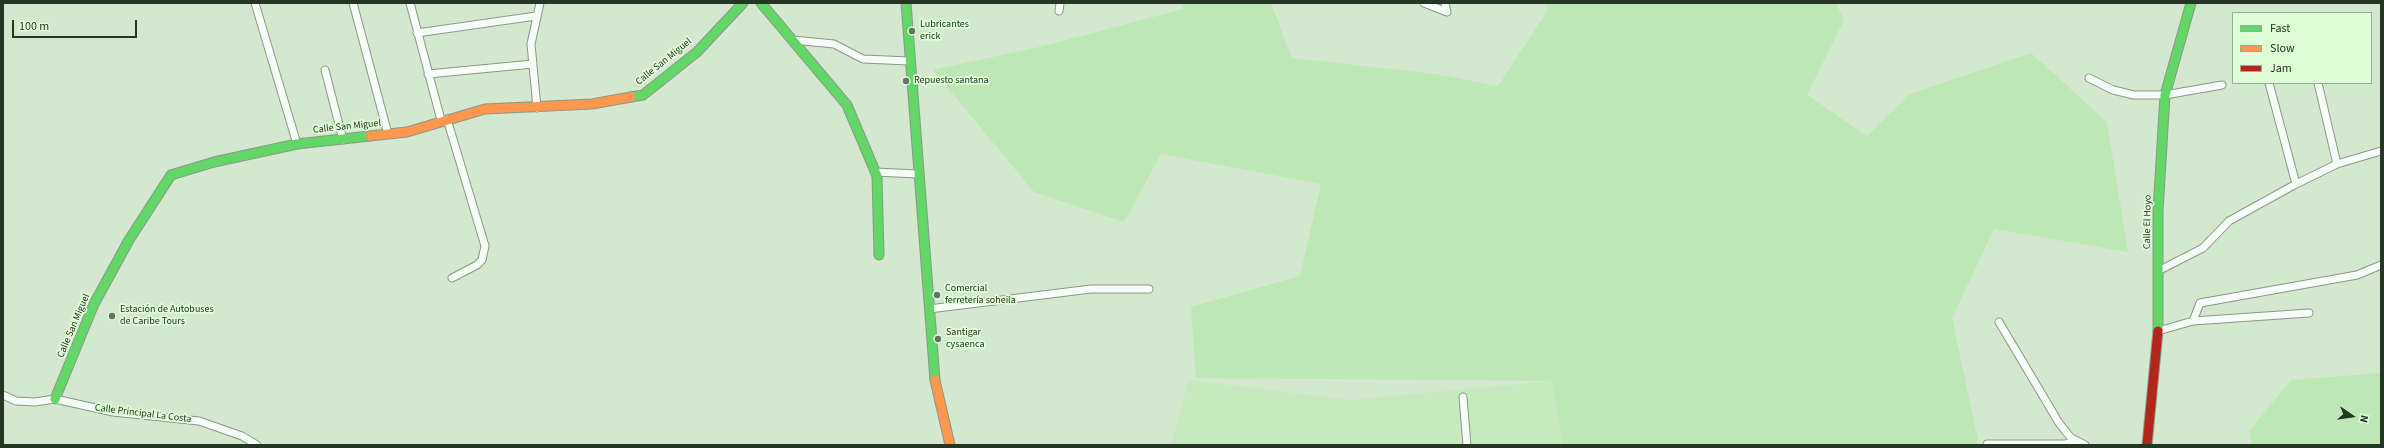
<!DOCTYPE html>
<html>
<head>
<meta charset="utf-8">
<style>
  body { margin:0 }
  #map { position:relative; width:2384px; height:448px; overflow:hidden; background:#d3e8ce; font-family:"Source Sans 3",sans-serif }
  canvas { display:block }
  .frame { position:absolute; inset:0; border:4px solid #263624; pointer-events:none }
  .legend { position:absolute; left:2232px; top:12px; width:140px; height:72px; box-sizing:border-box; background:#defed8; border:1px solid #94ae90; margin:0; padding:5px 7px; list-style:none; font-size:12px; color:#263624 }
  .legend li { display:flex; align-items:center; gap:8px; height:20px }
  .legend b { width:20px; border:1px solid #94ae90 }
  .north { position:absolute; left:2332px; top:396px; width:40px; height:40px; -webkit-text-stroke:3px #defed8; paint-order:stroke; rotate:103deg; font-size:11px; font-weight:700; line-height:16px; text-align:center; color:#263624 }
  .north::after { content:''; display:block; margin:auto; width:14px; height:18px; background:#263624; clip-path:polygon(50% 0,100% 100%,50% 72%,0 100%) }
  .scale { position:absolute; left:12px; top:20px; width:125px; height:18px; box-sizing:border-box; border:2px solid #263624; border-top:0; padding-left:5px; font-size:12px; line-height:14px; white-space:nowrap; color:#263624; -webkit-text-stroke:3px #defed8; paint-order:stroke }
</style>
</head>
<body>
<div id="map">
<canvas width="2384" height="448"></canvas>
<div class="frame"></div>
<ul class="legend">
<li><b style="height:5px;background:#63d668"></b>Fast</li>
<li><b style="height:5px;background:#ff974d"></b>Slow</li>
<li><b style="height:5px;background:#b3261e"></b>Jam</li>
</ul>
<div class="north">N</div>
<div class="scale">100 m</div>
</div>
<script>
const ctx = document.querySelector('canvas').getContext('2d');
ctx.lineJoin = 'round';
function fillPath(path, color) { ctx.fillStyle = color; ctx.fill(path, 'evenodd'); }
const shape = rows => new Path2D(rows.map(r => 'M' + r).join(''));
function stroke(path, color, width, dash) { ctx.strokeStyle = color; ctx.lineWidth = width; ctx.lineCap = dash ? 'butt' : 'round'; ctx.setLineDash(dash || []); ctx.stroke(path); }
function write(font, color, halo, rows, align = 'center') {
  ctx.font = font + ' "Source Sans 3",sans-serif'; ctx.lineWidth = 3.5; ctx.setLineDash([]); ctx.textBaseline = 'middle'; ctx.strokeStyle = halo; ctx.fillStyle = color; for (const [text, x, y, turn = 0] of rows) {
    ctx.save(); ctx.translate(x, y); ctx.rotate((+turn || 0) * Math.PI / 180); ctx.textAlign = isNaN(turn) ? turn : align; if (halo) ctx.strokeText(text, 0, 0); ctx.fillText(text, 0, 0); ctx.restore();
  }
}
fillPath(shape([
  [1189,380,1351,400,1552,381,1562,445,1171,445]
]), '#c7e9c0');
fillPath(shape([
  [1181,3,1271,3,1292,58,1436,74,1498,86,1548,10,1542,3,1836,3,1844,20,1807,95,1867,136,1910,94,2031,53,2107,122,2128,252,1994,229,1952,318,1979,445,1562,445,1552,381,1196,378,1191,307,1300,276,1321,184,1161,154,1124,222,1034,192,933,70,1044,46,1183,9],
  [2381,373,2381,445,2252,445,2249,431,2291,380]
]), '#bee7b6');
const street = shape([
  [255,3,297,144],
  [353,3,388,134],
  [410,3,441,120],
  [1424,3,1447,12],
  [1445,3,1447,12],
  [1059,11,1060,3],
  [417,33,536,16],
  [793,40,834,44,863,59,909,61],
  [325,70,343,140],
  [428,74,533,64],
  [2089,78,2113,90,2134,95,2165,95,2222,85],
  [2269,83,2296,184],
  [2318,83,2337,164],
  [537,108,531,44,540,3],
  [447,119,485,246,482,260,477,265,452,278],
  [875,172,918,174],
  [2158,271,2203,248,2229,221,2296,184,2337,164,2381,151],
  [929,309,1091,289,1149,289],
  [2193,321,2309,313],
  [1999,322,2059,423,2071,438,2085,445],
  [2158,331,2193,321,2200,303,2357,275,2381,265],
  [3,395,16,401,35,402,55,399,113,412,199,421,242,436,257,445],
  [1463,397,1467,445],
  [1987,444,2065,444,2077,441]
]);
const fast = shape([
  [761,3,847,105,877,176,879,255],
  [906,3,935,380],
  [631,97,643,95,697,52,743,3],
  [2158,331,2158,211,2165,95,2191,3],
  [55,399,94,304,129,240,171,175,214,162,297,144,370,136]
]);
const slow = shape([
  [370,136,407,132,485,109,592,104,631,97],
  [935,380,950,445]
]);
const jam = shape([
  [2147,445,2158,331]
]);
stroke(street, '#899986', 9);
stroke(fast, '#899986', 11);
stroke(slow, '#899986', 11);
stroke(jam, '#899986', 11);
stroke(street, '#f8fcf8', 7);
stroke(fast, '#63d668', 9);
stroke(slow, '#ff974d', 9);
stroke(jam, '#b3261e', 9);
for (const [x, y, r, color] of [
  [912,31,4,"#637460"],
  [906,81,4,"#637460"],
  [937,295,4,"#637460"],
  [112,316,4,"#637460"],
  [938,339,4,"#637460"]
]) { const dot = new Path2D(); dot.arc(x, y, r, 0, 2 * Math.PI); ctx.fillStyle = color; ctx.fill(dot); stroke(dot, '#defed8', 1.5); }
write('10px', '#263624', '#defed8', [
  ["Lubricantes",920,25],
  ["erick",920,37],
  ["Repuesto santana",914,81],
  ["Comercial",945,289],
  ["ferretería soheila",945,301],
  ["Estación de Autobuses",120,310],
  ["de Caribe Tours",120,322],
  ["Santigar",946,333],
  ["cysaenca",946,345]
], 'left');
write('10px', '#263624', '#defed8', [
  ["Calle San Miguel",664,62,-39],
  ["Calle San Miguel",347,127,-6],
  ["Calle El Hoyo",2148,222,-89],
  ["Calle San Miguel",74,326,-67],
  ["Calle Principal La Costa",143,414,7]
]);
</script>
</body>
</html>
